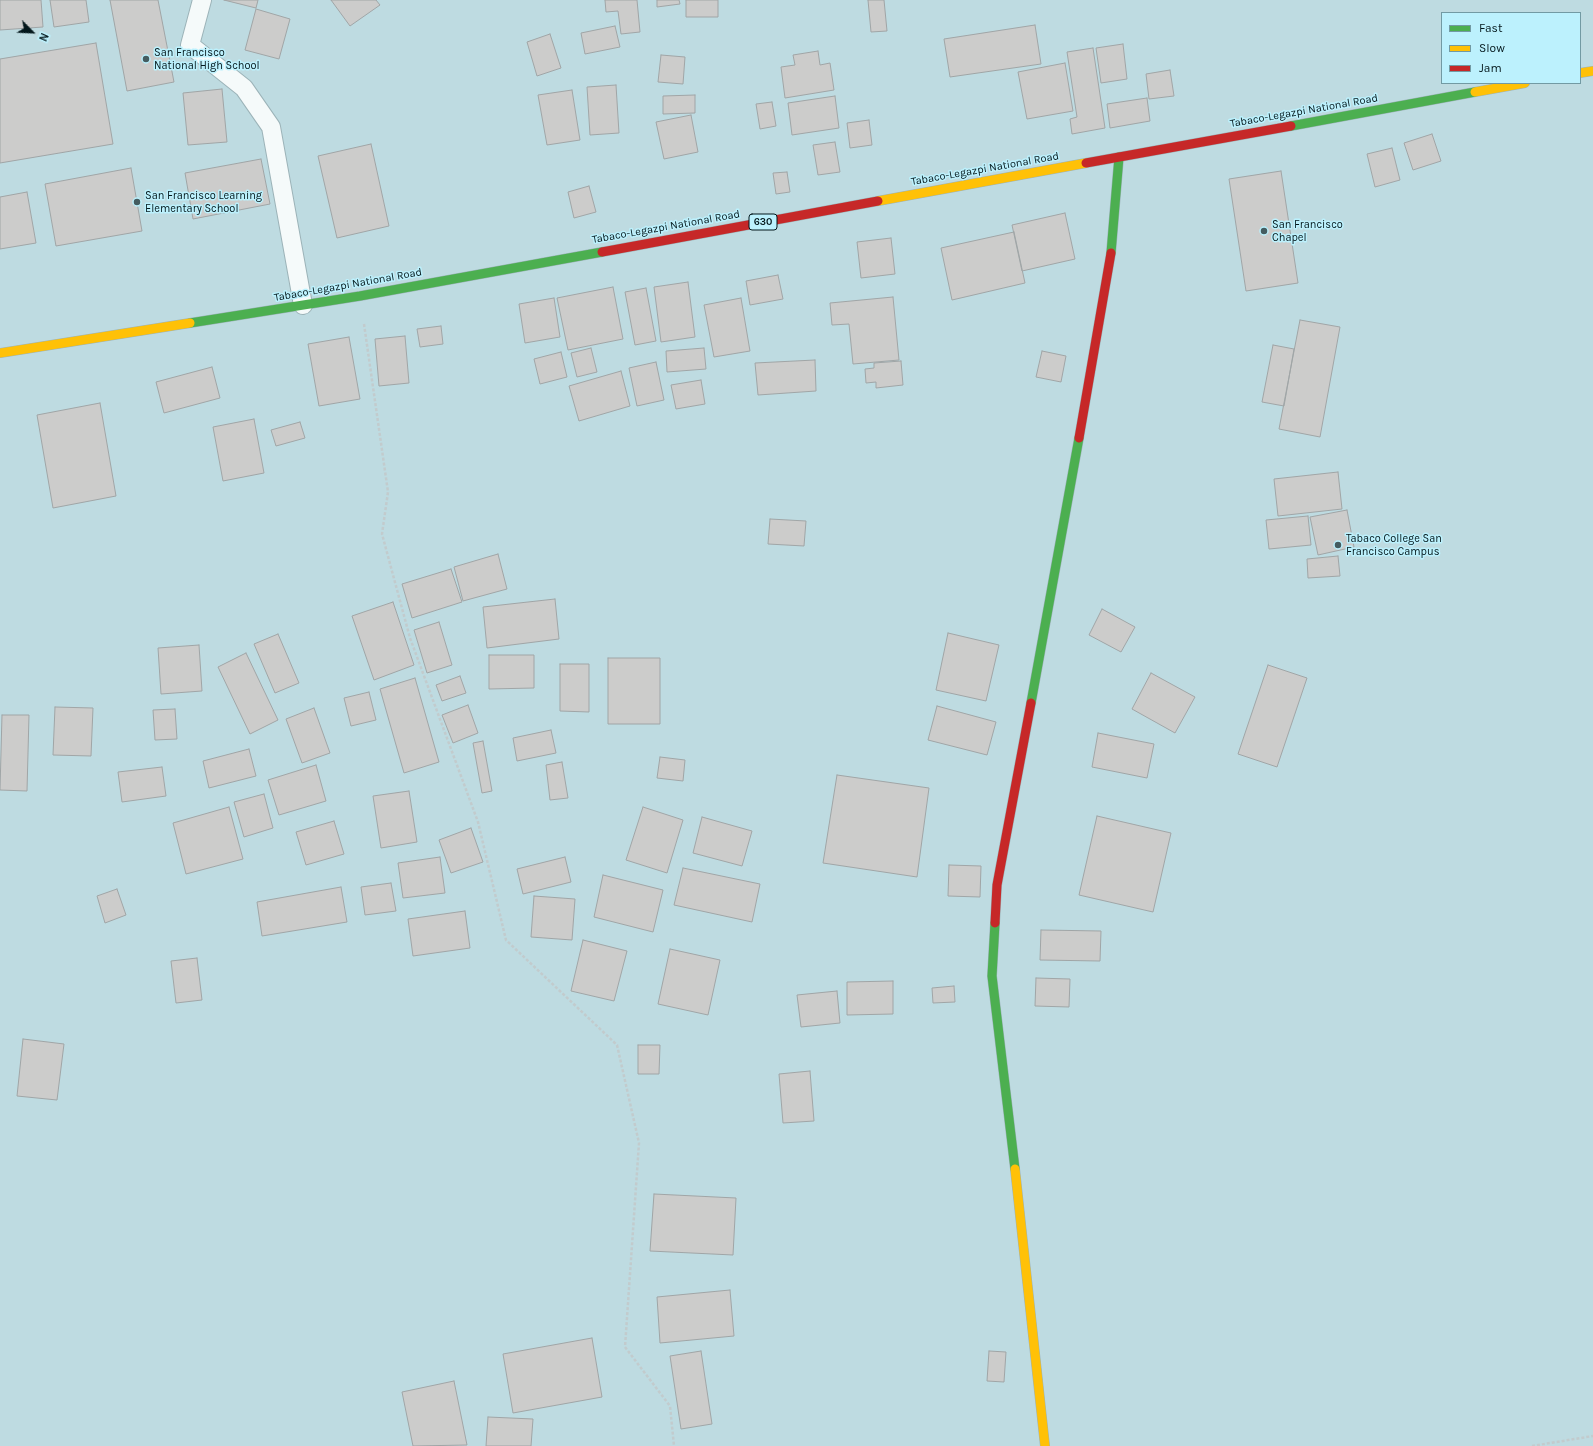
<!DOCTYPE html>
<html>
<head>
<meta charset="utf-8">
<style>
  body { margin:0 }
  #map { position:relative; width:1593px; height:1446px; overflow:hidden; background:#bedbe1; font-family:Karla,sans-serif }
  canvas { display:block }
  .legend { position:absolute; left:1441px; top:12px; width:140px; height:72px; box-sizing:border-box; background:#bcf1fd; border:1px solid #729aa3; margin:0; padding:5px 7px; list-style:none; font-size:12px; color:#03171b }
  .legend li { display:flex; align-items:center; gap:8px; height:20px }
  .legend b { width:20px; border:1px solid #729aa3 }
  .north { position:absolute; left:12px; top:12px; width:40px; height:40px; -webkit-text-stroke:3px #bcf1fd; paint-order:stroke; rotate:114deg; font-size:11px; font-weight:700; line-height:16px; text-align:center; color:#03171b }
  .north::after { content:''; display:block; margin:auto; width:14px; height:18px; background:#03171b; clip-path:polygon(50% 0,100% 100%,50% 72%,0 100%) }
</style>
</head>
<body>
<div id="map">
<canvas width="1593" height="1446"></canvas>
<ul class="legend">
<li><b style="height:5px;background:#4caf50"></b>Fast</li>
<li><b style="height:5px;background:#ffc107"></b>Slow</li>
<li><b style="height:5px;background:#c62828"></b>Jam</li>
</ul>
<div class="north">N</div>
</div>
<script>
const ctx = document.querySelector('canvas').getContext('2d');
ctx.lineJoin = 'round';
function fillPath(path, color) { ctx.fillStyle = color; ctx.fill(path, 'evenodd'); }
const shape = rows => new Path2D(rows.map(r => 'M' + r).join(''));
function stroke(path, color, width, dash) { ctx.strokeStyle = color; ctx.lineWidth = width; ctx.lineCap = dash ? 'butt' : 'round'; ctx.setLineDash(dash || []); ctx.stroke(path); }
function write(font, color, halo, rows, align = 'center') {
  ctx.font = font + ' Karla,sans-serif'; ctx.lineWidth = 3; ctx.setLineDash([]); ctx.textBaseline = 'middle'; ctx.strokeStyle = halo; ctx.fillStyle = color; for (const [text, x, y, turn = 0] of rows) {
    ctx.save(); ctx.translate(x, y); ctx.rotate((+turn || 0) * Math.PI / 180); ctx.textAlign = isNaN(turn) ? turn : align; if (halo) ctx.strokeText(text, 0, 0); ctx.fillText(text, 0, 0); ctx.restore();
  }
}
const building = shape([
  [0,0,41,0,43,27,0,30,0,0],
  [50,0,86,0,89,22,54,27,50,0],
  [110,0,158,0,174,82,127,91,110,0],
  [224,0,258,0,256,8,224,0],
  [331,0,376,0,380,5,350,26,331,0],
  [605,0,637,0,640,32,621,34,618,11,606,12,605,0],
  [657,0,679,0,680,4,657,7,657,0],
  [686,0,718,0,718,17,686,17,686,0],
  [868,0,884,0,887,31,871,32,868,0],
  [256,9,290,19,279,59,245,50,256,9],
  [1035,25,1041,64,950,77,944,39,1035,25],
  [615,26,620,47,585,54,581,33,615,26],
  [550,34,561,68,537,76,527,42,550,34],
  [96,43,113,144,0,163,0,59,96,43],
  [1123,44,1127,79,1101,83,1096,48,1123,44],
  [1093,48,1105,128,1072,134,1070,119,1077,117,1067,52,1093,48],
  [818,51,820,65,830,63,834,90,785,98,781,67,795,65,793,55,818,51],
  [661,55,685,57,683,84,658,82,661,55],
  [1065,63,1073,111,1027,119,1018,72,1065,63],
  [1170,70,1174,96,1149,99,1146,74,1170,70],
  [616,85,619,133,590,135,587,87,616,85],
  [222,89,227,142,188,145,183,93,222,89],
  [572,90,580,140,547,145,538,95,572,90],
  [695,95,695,113,663,114,663,96,695,95],
  [835,96,839,128,792,135,788,103,835,96],
  [1147,98,1150,121,1110,128,1107,104,1147,98],
  [772,102,776,126,760,129,756,104,772,102],
  [691,115,698,152,664,159,656,122,691,115],
  [869,120,872,145,850,148,847,123,869,120],
  [1432,134,1441,161,1413,170,1404,143,1432,134],
  [835,142,840,172,818,175,813,145,835,142],
  [371,144,389,226,337,238,318,156,371,144],
  [1392,148,1400,180,1375,187,1367,154,1392,148],
  [261,159,270,204,193,219,185,173,261,159],
  [131,168,142,231,56,246,45,184,131,168],
  [1281,171,1298,283,1246,291,1229,179,1281,171],
  [787,172,790,192,776,194,773,173,787,172],
  [589,186,596,212,574,218,568,192,589,186],
  [27,192,36,243,0,249,0,197,27,192],
  [1065,213,1075,259,1022,271,1012,225,1065,213],
  [1014,232,1025,283,952,300,941,248,1014,232],
  [891,238,895,274,861,278,857,242,891,238],
  [778,275,783,299,750,305,746,281,778,275],
  [688,282,695,337,661,342,654,287,688,282],
  [613,287,623,339,568,350,557,298,613,287],
  [646,288,656,341,635,345,625,292,646,288],
  [893,297,899,360,853,364,849,324,832,325,830,303,893,297],
  [554,298,560,337,525,343,519,304,554,298],
  [741,298,750,351,714,357,704,305,741,298],
  [1300,320,1340,327,1320,437,1279,429,1300,320],
  [441,326,443,344,420,347,417,329,441,326],
  [405,336,409,383,379,386,375,339,405,336],
  [349,337,360,399,319,406,308,344,349,337],
  [1273,345,1294,349,1284,406,1262,402,1273,345],
  [591,348,597,372,577,377,571,353,591,348],
  [704,348,706,369,667,372,666,351,704,348],
  [1042,351,1066,356,1061,382,1036,377,1042,351],
  [561,352,567,377,540,384,534,359,561,352],
  [815,360,816,391,758,395,755,363,815,360],
  [901,361,903,385,876,388,876,382,866,383,865,369,874,368,874,363,901,361],
  [656,362,664,400,637,406,629,368,656,362],
  [212,367,220,398,164,413,156,382,212,367],
  [621,371,630,406,579,421,569,386,621,371],
  [701,380,705,404,676,409,671,385,701,380],
  [100,403,116,496,53,508,37,415,100,403],
  [254,419,264,473,223,481,213,427,254,419],
  [300,422,305,438,276,446,271,430,300,422],
  [1338,472,1342,509,1278,516,1274,479,1338,472],
  [1347,510,1354,547,1318,555,1310,517,1347,510],
  [1308,516,1311,545,1269,549,1266,520,1308,516],
  [770,519,806,521,804,546,768,544,770,519],
  [498,554,507,589,463,601,454,567,498,554],
  [1338,556,1340,576,1308,578,1307,559,1338,556],
  [451,569,462,602,412,618,402,584,451,569],
  [555,599,559,639,487,648,483,607,555,599],
  [393,602,414,665,374,680,352,616,393,602],
  [1102,609,1135,627,1121,652,1089,635,1102,609],
  [439,622,452,665,427,673,414,630,439,622],
  [948,633,999,645,986,701,936,690,948,633],
  [278,634,299,683,275,693,254,644,278,634],
  [199,645,202,691,161,694,158,648,199,645],
  [246,653,278,720,250,734,218,667,246,653],
  [489,655,534,655,534,688,489,689,489,655],
  [608,658,660,658,660,724,608,724,608,658],
  [560,664,589,664,589,712,560,711,560,664],
  [1268,665,1307,678,1277,767,1238,754,1268,665],
  [1151,673,1195,697,1175,733,1132,709,1151,673],
  [460,676,466,693,442,701,436,685,460,676],
  [415,678,439,762,404,773,380,689,415,678],
  [369,692,376,720,351,726,344,698,369,692],
  [468,705,478,733,453,743,442,715,468,705],
  [937,706,996,722,987,755,928,740,937,706],
  [55,707,93,708,91,756,53,755,55,707],
  [314,708,330,753,302,763,286,719,314,708],
  [175,709,177,739,155,740,153,710,175,709],
  [2,715,29,715,27,791,0,790,2,715],
  [551,730,556,753,517,761,513,738,551,730],
  [1098,733,1154,744,1147,778,1092,767,1098,733],
  [483,741,492,791,482,793,473,743,483,741],
  [249,749,256,776,209,788,203,761,249,749],
  [660,757,685,760,683,781,657,778,660,757],
  [562,762,568,798,550,800,546,765,562,762],
  [316,765,326,801,279,815,268,780,316,765],
  [162,767,166,796,122,802,118,772,162,767],
  [837,775,929,788,917,877,823,863,837,775],
  [409,791,417,842,381,848,373,796,409,791],
  [264,794,273,828,244,837,234,802,264,794],
  [229,807,243,859,186,874,173,823,229,807],
  [643,807,683,820,667,873,626,860,643,807],
  [1097,816,1171,833,1153,912,1079,895,1097,816],
  [702,817,752,831,742,866,693,853,702,817],
  [334,821,344,854,306,865,296,832,334,821],
  [471,828,483,862,451,873,439,840,471,828],
  [440,857,445,893,403,898,398,863,440,857],
  [565,857,571,882,523,894,517,869,565,857],
  [949,865,981,866,980,897,948,896,949,865],
  [683,868,760,884,752,922,674,905,683,868],
  [603,875,663,890,653,932,594,917,603,875],
  [391,883,396,911,365,915,361,887,391,883],
  [341,887,347,922,262,936,257,902,341,887],
  [117,889,126,915,105,923,97,896,117,889],
  [534,896,575,899,572,940,531,937,534,896],
  [465,911,470,948,413,956,408,919,465,911],
  [1041,930,1101,931,1100,961,1040,960,1041,930],
  [583,940,627,951,614,1001,571,991,583,940],
  [670,949,720,960,708,1015,658,1004,670,949],
  [197,958,202,1000,176,1003,171,961,197,958],
  [1036,978,1070,979,1069,1007,1035,1006,1036,978],
  [893,981,893,1014,847,1015,847,982,893,981],
  [954,986,955,1002,933,1003,932,988,954,986],
  [837,991,840,1023,801,1027,797,995,837,991],
  [23,1039,64,1044,57,1100,17,1096,23,1039],
  [638,1045,660,1045,659,1074,638,1074,638,1045],
  [810,1071,814,1121,783,1123,779,1074,810,1071],
  [654,1194,736,1198,733,1255,650,1251,654,1194],
  [730,1290,734,1336,660,1343,657,1297,730,1290],
  [592,1338,602,1397,513,1413,503,1354,592,1338],
  [701,1351,712,1424,681,1429,670,1356,701,1351],
  [989,1351,1006,1352,1004,1382,987,1381,989,1351],
  [454,1381,467,1445,413,1446,402,1392,454,1381],
  [488,1417,533,1419,531,1446,486,1446,488,1417]
]);
fillPath(building, '#cccccb');
stroke(building, '#a0a5a6', 1);
const lane = shape([
  [202,0,190,45,244,88,271,127,303,305]
]);
const fast = shape([
  [1291,126,1475,92],
  [1111,253,1119,157],
  [190,323,360,296,602,252],
  [1031,703,1079,438],
  [995,923,992,976,1015,1169]
]);
const slow = shape([
  [1580,73,1593,71],
  [1475,92,1525,83],
  [878,201,1086,163],
  [0,353,190,323],
  [1015,1169,1045,1446]
]);
const jam = shape([
  [1086,163,1291,126],
  [602,252,878,201],
  [1079,438,1111,253],
  [995,923,997,885,1031,703]
]);
stroke(lane, '#9cb3b8', 20);
stroke(fast, '#9cb3b8', 10);
stroke(slow, '#9cb3b8', 10);
stroke(jam, '#9cb3b8', 10);
stroke(shape([
  [364,324,388,492,382,534,410,638,478,822,506,940,617,1045,639,1143,625,1347,670,1406,674,1446],
  [1532,1446,1593,1436]
]), '#c2cbcd', 2.5, [3, 2]);
stroke(lane, '#f5fafa', 18);
stroke(fast, '#4caf50', 9);
stroke(slow, '#ffc107', 9);
stroke(jam, '#c62828', 9);
for (const [x, y, r, color] of [
  [146,59,4,"#445c60"],
  [137,202,4,"#445c60"],
  [1264,231,4,"#445c60"],
  [1338,545,4,"#445c60"]
]) { const dot = new Path2D(); dot.arc(x, y, r, 0, 2 * Math.PI); ctx.fillStyle = color; ctx.fill(dot); stroke(dot, '#bcf1fd', 1.5); }
for (const [x, y, w] of [
  [763,222,28]
]) { const box = new Path2D(); box.roundRect(x - w / 2, y - 8, w, 16, 3); ctx.fillStyle = '#bcf1fd'; ctx.fill(box); stroke(box, '#03171b', 1); }
write('bold 10px', '#03171b', null, [
  ["630",763,222]
]);
write('11px', '#03171b', '#bcf1fd', [
  ["San Francisco",154,53],
  ["National High School",154,66],
  ["San Francisco Learning",145,196],
  ["Elementary School",145,209],
  ["San Francisco",1272,225],
  ["Chapel",1272,238],
  ["Tabaco College San",1346,539],
  ["Francisco Campus",1346,552]
], 'left');
write('11px', '#03171b', '#bcf1fd', [
  ["Tabaco-Legazpi National Road",1304,111,-10],
  ["Tabaco-Legazpi National Road",985,169,-10],
  ["Tabaco-Legazpi National Road",666,227,-10],
  ["Tabaco-Legazpi National Road",348,285,-10]
]);
</script>
</body>
</html>
